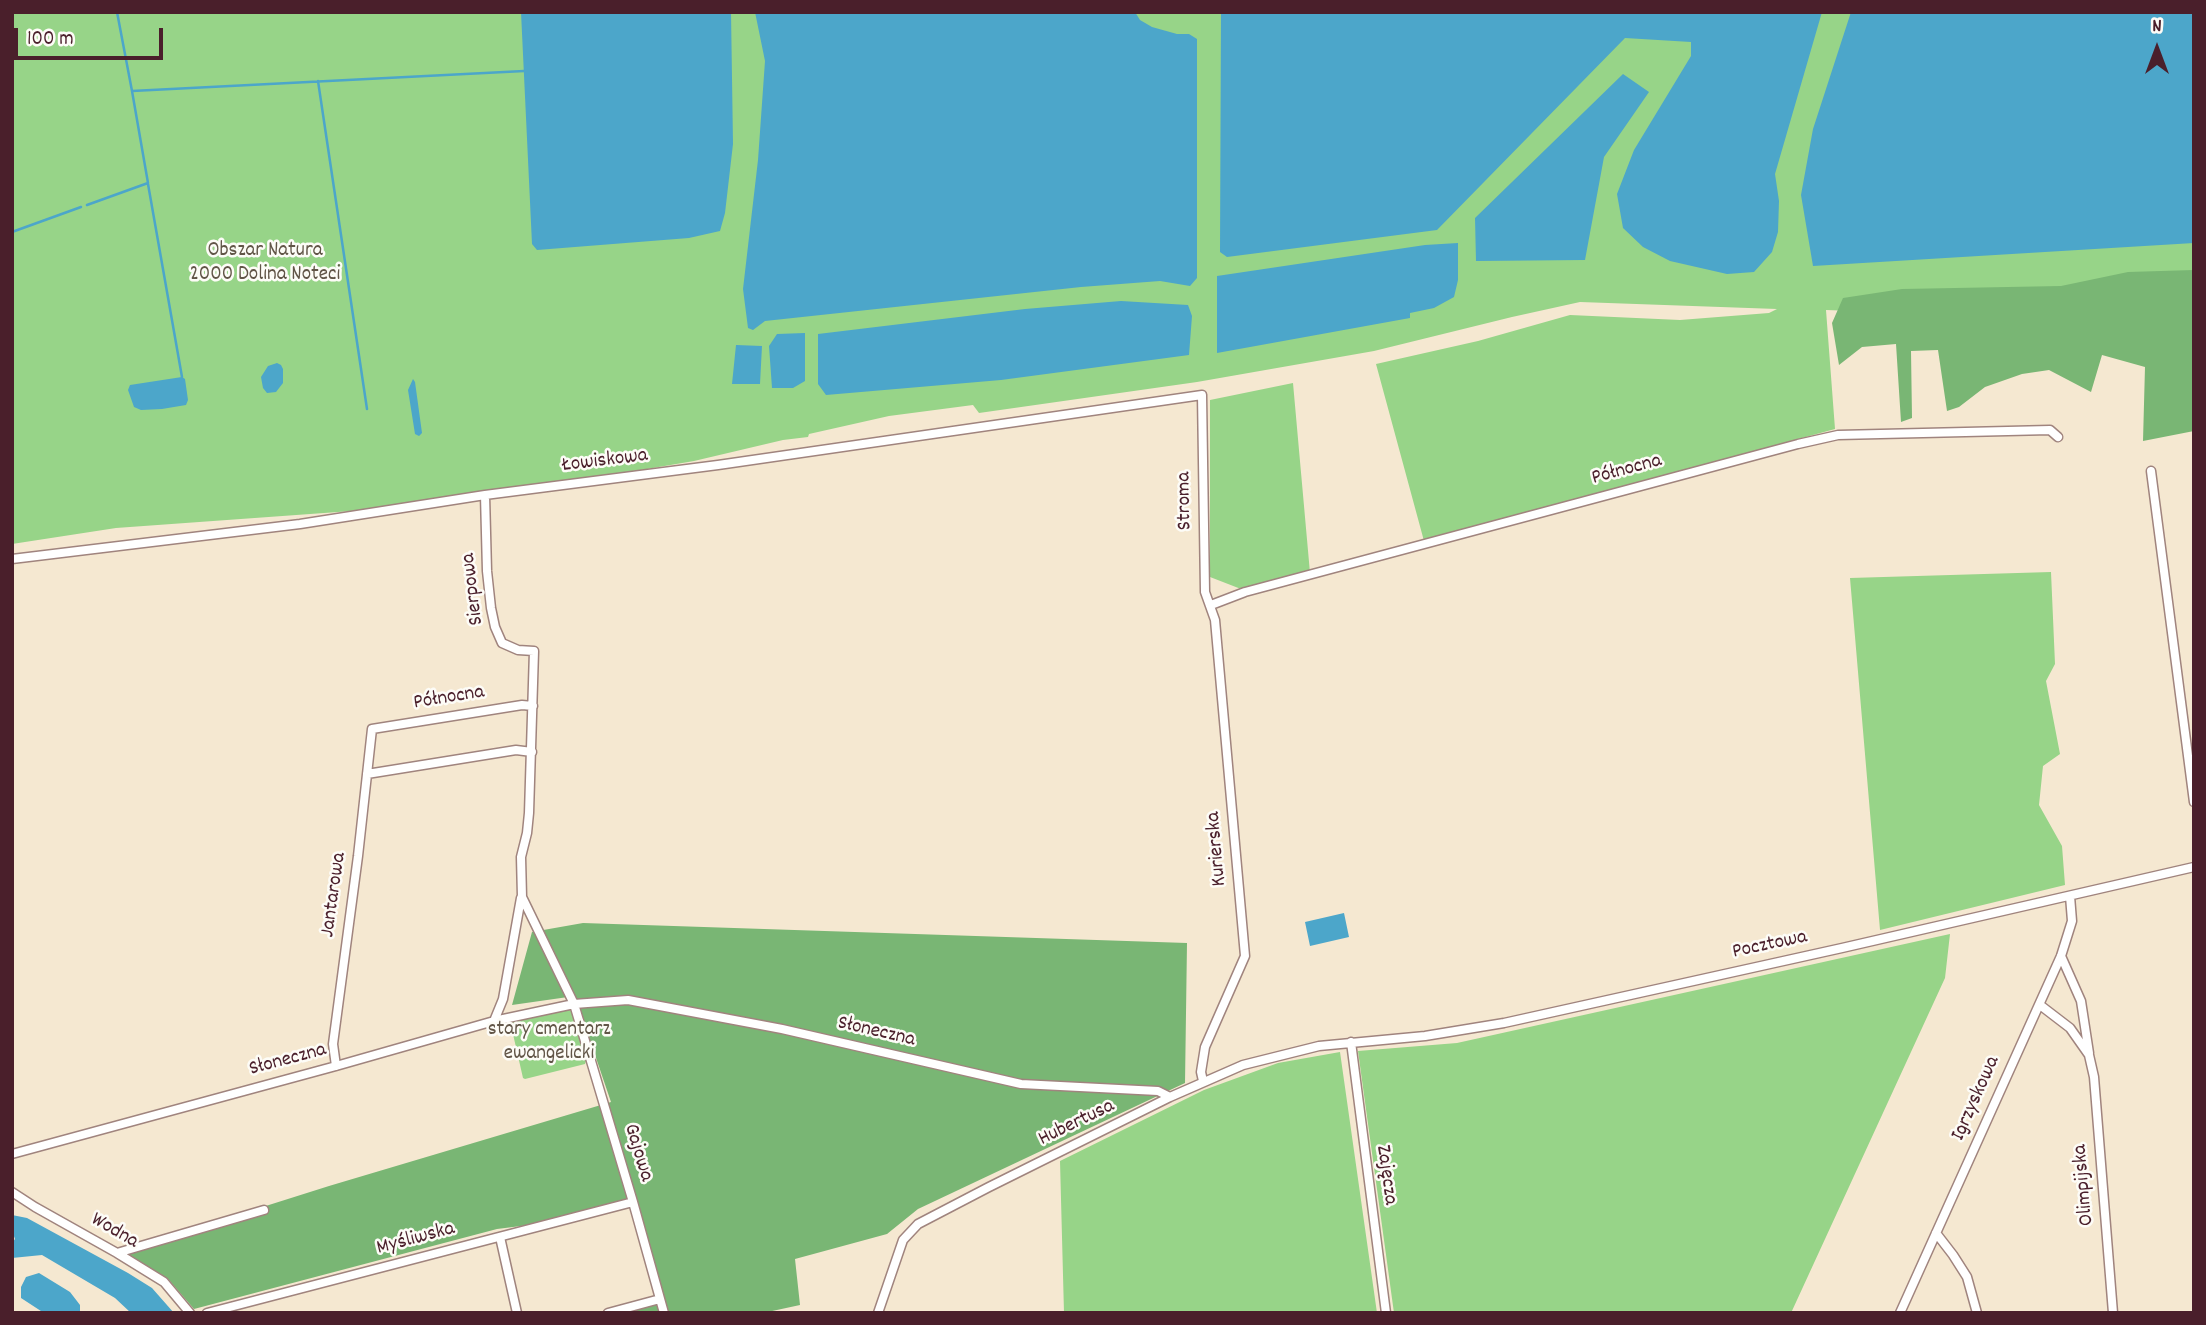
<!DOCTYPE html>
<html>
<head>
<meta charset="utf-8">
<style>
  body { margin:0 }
  #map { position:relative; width:2206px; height:1325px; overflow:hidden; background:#f5e8d1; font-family:Dekko,sans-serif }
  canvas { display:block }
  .frame { position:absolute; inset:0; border:14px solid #4a1f2b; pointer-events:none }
  .north { position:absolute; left:2122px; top:14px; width:70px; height:70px; -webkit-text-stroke:5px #fdfcf7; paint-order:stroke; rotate:0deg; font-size:19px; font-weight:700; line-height:28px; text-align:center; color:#4a1f2b }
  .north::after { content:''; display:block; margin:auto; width:24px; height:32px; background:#4a1f2b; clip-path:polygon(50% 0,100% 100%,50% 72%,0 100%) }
  .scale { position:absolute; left:14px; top:28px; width:149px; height:32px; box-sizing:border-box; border:4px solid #4a1f2b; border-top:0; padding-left:9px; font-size:21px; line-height:24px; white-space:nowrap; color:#4a1f2b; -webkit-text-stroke:5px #fdfcf7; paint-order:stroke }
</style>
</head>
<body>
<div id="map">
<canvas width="2206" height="1325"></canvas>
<div class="frame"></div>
<div class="north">N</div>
<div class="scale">100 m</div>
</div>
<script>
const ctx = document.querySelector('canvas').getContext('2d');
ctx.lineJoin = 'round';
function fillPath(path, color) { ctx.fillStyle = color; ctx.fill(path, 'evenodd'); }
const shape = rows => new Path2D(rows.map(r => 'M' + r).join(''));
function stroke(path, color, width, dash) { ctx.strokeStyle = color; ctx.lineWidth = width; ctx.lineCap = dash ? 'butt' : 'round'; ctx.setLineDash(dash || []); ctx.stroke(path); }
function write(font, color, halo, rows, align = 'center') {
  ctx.font = font + ' Dekko,sans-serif'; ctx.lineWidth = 5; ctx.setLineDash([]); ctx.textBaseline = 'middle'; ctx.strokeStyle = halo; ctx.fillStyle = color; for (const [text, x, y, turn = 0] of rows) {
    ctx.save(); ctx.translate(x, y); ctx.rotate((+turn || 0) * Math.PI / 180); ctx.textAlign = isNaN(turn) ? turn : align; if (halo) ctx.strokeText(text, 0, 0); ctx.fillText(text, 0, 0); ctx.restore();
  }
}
fillPath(shape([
  [12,12,2194,12,2194,307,1911,313,1826,310,1835,429,1424,541,1376,364,1478,341,1570,315,1680,320,1769,313,1777,309,1580,302,1512,317,1374,351,1197,382,979,413,973,405,889,416,809,434,808,437,783,440,694,461,435,505,116,528,12,544],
  [1293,383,1310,573,1241,589,1210,577,1210,400],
  [2051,572,2055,664,2046,681,2060,754,2043,766,2039,805,2062,846,2065,885,1880,930,1850,578],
  [1950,934,1945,978,1791,1313,1394,1313,1358,1051,1457,1043],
  [568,1009,572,1012,586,1061,585,1064,525,1079,523,1078,510,1021],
  [1340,1052,1377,1313,1064,1313,1060,1161,1204,1090,1278,1063]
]), '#97d488');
fillPath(shape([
  [2194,270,2194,431,2143,441,2145,367,2102,355,2091,392,2049,370,2022,374,1985,387,1959,407,1947,411,1938,350,1911,351,1912,418,1901,422,1896,344,1862,347,1839,365,1832,323,1843,298,1902,289,2061,286,2128,272],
  [583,923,1187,943,1185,1083,918,1209,887,1234,795,1259,800,1305,763,1313,608,1313,660,1298,635,1199,561,1221,497,1229,194,1309,168,1279,117,1253,329,1186,611,1102,575,996,512,1005,532,932]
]), '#79b674');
fillPath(shape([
  [521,12,731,12,733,144,725,213,720,231,689,238,537,250,532,244],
  [755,12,1135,12,1140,20,1152,27,1177,34,1189,34,1197,39,1197,278,1190,286,1160,281,1081,287,765,321,753,330,748,328,743,289,758,160,765,61],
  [1221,12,1822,12,1775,174,1779,201,1778,232,1772,252,1754,272,1727,274,1670,261,1643,247,1623,228,1617,194,1634,150,1691,56,1691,42,1625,38,1437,230,1227,257,1220,252],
  [1851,12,2194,12,2194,243,1813,266,1801,195,1813,129],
  [1623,74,1649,92,1604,157,1585,260,1476,261,1475,218],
  [1458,243,1458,280,1454,297,1434,308,1410,313,1410,318,1217,353,1217,276,1425,245],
  [1121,301,1188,305,1192,316,1189,355,1001,380,826,395,818,384,818,334,1025,309],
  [805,333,805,381,793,388,772,388,769,346,777,334],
  [736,345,762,346,760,384,732,384],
  [277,363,281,365,283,369,283,383,276,392,267,393,263,388,261,377,268,366],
  [182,377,185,379,188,400,186,405,162,409,141,410,134,407,128,390,130,385],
  [413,379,415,382,422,433,419,436,415,434,408,390],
  [1344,913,1349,937,1310,946,1305,922],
  [12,1215,27,1218,128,1273,152,1288,174,1313,131,1313,115,1298,42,1255,12,1258,12,1243,15,1239,12,1231],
  [39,1273,70,1292,80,1305,80,1313,44,1313,21,1298,21,1287,26,1277]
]), '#4ca6ca');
stroke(shape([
  [117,12,132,91],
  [318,81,367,409],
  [148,184,182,377],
  [87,205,148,183,132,91,524,71],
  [12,232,81,207]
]), '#4ca6ca', 2.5);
const minor = shape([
  [2151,471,2194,802],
  [485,495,487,571,491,608,495,627,502,643,518,650,534,651,529,813,527,833,521,857,522,897,574,1004,633,1202,664,1313],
  [12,559,300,524,485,495,718,465,1202,395,1205,592,1215,620,1245,956,1205,1047,1201,1072,1203,1081],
  [1211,605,1245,592,1798,444,1838,435,2050,430,2058,437],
  [367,774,516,750,532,752],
  [2061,956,2081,1001,2089,1053],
  [2040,1005,2070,1028,2089,1055,2094,1077,2113,1313],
  [494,1021,503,999,521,898],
  [1351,1042,1386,1313],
  [336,1066,333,1044,358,856,372,729,522,705,533,706],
  [12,1154,336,1066,494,1021,574,1004,628,1000,782,1029,1021,1084,1158,1091,1170,1097],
  [12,1192,35,1207,117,1253,164,1282,190,1313],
  [1936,1233,1953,1255,1967,1277,1977,1313],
  [500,1237,517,1313],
  [117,1253,264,1210],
  [207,1313,633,1202],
  [608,1313,660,1299],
  [878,1313,903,1240,918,1224,989,1187,1170,1097,1243,1065,1319,1046,1425,1036,1504,1023,1842,948,2194,867],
  [1900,1313,2061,956,2072,921,2070,896]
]);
stroke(minor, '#a0847e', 11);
stroke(minor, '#fff', 8);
write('21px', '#615547', '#fdfcf7', [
  ["Obszar Natura",265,252],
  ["2000 Dolina Noteci",265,276],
  ["stary cmentarz",549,1031],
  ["ewangelicki",549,1055]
]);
write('21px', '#4a1f2b', '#fdfcf7', [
  ["Łowiskowa",605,462,-7],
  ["Północna",1627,471,-15],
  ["Stroma",1186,501,-91],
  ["Sierpowa",474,589,-97],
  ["Północna",449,699,-9],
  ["Kurierska",1218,849,-95],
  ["Jantarowa",335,895,-82],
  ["Pocztowa",1770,946,-12],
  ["Słoneczna",876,1033,13],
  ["Słoneczna",288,1061,-15],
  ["Igrzyskowa",1977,1099,-66],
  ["Hubertusa",1077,1124,-26],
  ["Gajowa",637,1153,73],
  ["Zajęcza",1385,1175,82],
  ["Olimpijska",2085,1185,-95],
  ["Wodna",114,1232,30],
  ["Myśliwska",416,1240,-15]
]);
</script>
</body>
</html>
